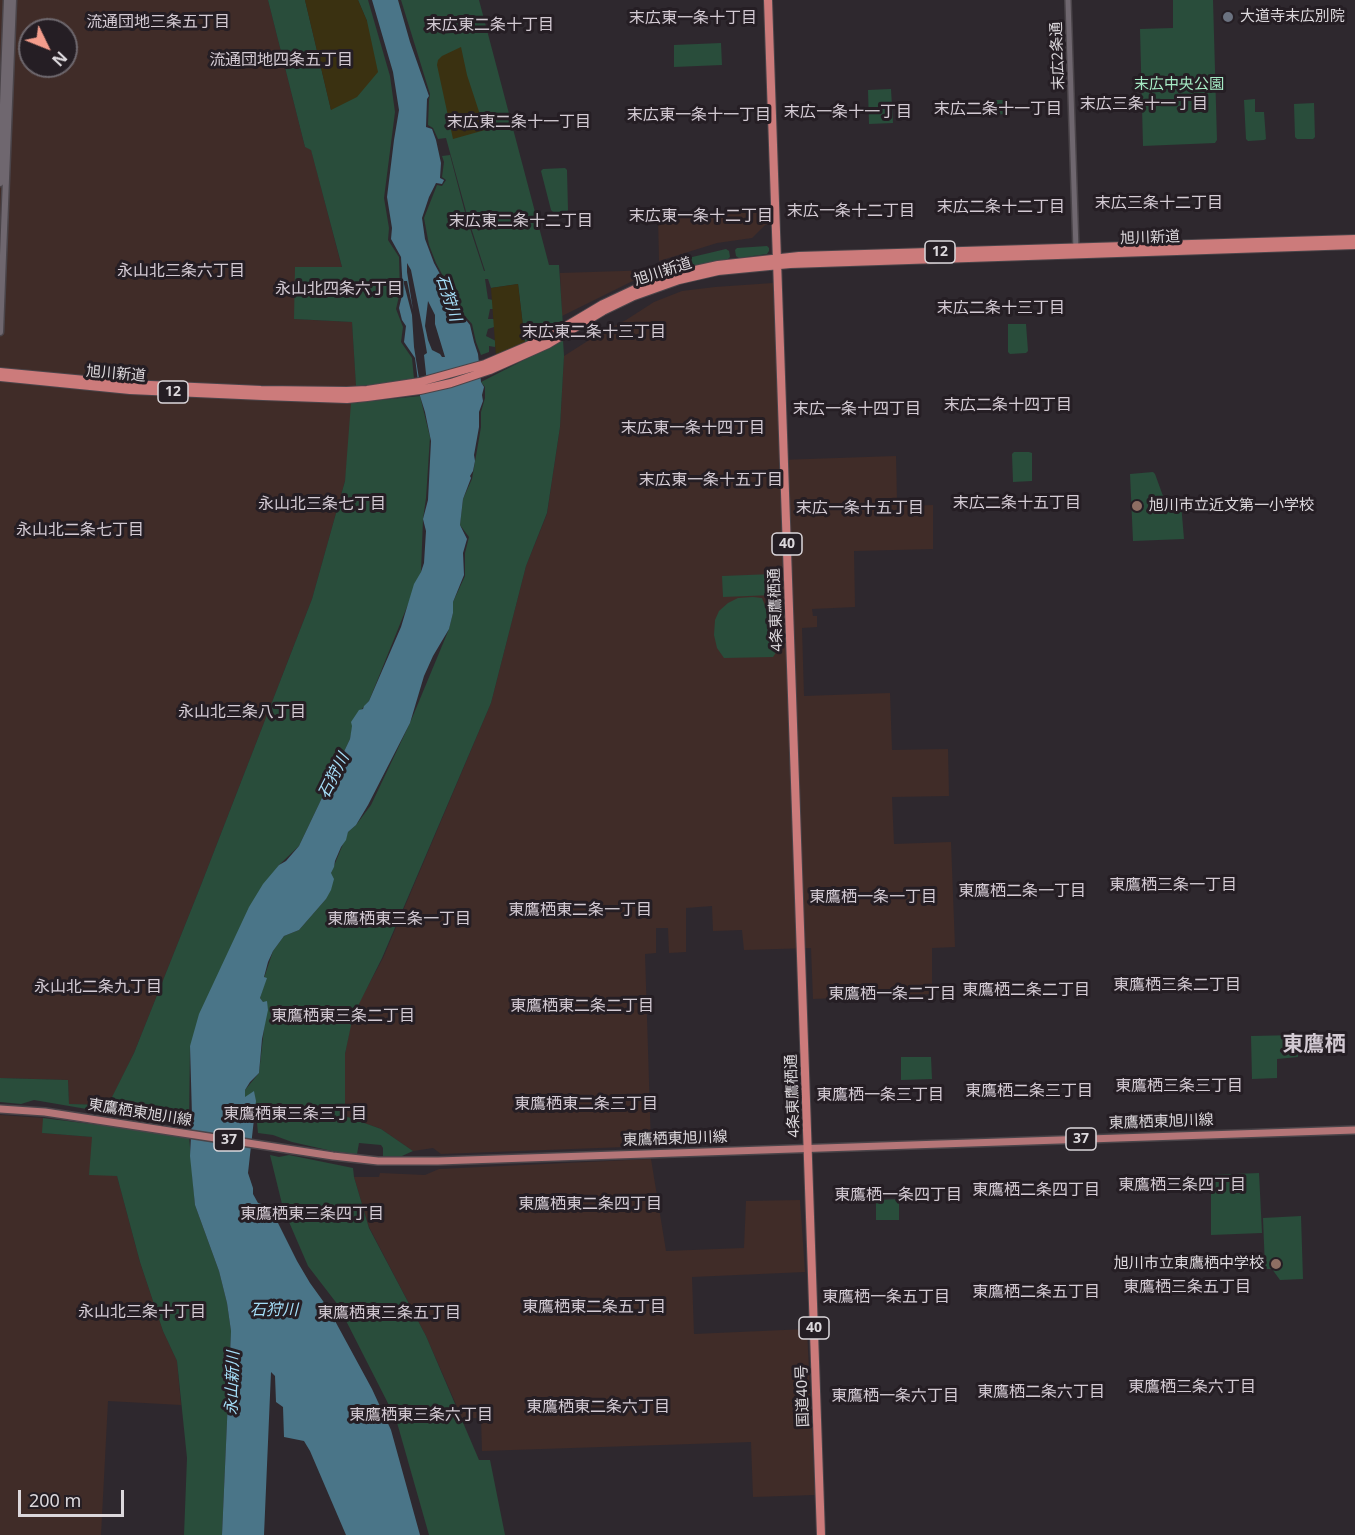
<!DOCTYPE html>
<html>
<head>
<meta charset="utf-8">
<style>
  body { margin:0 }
  #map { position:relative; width:1355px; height:1535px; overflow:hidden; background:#2e282e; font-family:"Noto Sans",sans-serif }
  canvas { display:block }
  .north { position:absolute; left:18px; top:18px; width:60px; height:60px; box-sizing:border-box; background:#251e24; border:2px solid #6e686e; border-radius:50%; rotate:133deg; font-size:16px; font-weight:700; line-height:24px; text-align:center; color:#dcd8dc }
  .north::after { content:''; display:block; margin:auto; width:21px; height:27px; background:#f49d8c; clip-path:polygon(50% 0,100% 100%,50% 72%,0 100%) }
  .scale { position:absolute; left:18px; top:1490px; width:106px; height:27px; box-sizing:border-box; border:3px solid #dcd8dc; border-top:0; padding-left:8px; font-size:18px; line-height:21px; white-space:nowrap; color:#dcd8dc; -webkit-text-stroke:4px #251e24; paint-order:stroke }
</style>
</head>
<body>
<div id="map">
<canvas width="1355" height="1535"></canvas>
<div class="north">N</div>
<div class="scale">200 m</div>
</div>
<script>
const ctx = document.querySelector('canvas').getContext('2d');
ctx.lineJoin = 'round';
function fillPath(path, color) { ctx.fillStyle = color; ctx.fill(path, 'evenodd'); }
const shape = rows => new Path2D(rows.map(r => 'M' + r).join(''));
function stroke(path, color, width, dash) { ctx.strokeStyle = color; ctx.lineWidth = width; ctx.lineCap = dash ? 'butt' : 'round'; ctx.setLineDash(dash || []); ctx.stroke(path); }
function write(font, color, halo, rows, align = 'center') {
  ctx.font = font + ' "Noto Sans","Noto Sans JP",sans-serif'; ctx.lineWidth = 6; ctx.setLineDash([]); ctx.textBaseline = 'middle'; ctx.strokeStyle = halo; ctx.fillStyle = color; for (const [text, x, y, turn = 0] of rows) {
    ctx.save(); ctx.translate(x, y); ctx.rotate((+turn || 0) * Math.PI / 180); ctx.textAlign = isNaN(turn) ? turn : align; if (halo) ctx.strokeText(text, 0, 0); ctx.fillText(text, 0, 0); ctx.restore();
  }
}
fillPath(shape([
  [0,0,268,0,305,147,311,149,342,268,294,319,352,322,356,383,345,481,312,599,201,885,134,1053,108,1106,69,1104,68,1080,0,1078],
  [30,30,66,30,66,66,30,66],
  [769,210,770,224,765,225,752,238,717,243,659,261,658,214],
  [655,270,562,316,560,273],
  [773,283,780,460,896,456,897,501,907,502,908,506,933,505,933,549,854,551,855,607,812,609,813,616,817,616,817,627,802,628,804,696,890,693,892,750,948,749,949,796,892,797,894,844,951,842,955,947,932,948,932,994,813,999,811,948,744,950,742,930,713,931,712,906,686,908,686,952,669,953,668,928,656,928,656,953,645,954,651,1146,441,1154,433,1148,413,1151,381,1129,345,1116,345,1054,352,1016,383,958,491,703,526,566,547,514,560,427,564,356,594,337,626,320,654,302,682,291,715,287],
  [0,1115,43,1118,43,1133,93,1137,117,1176,140,1262,163,1331,177,1361,181,1405,108,1401,101,1535,0,1535],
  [651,1159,666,1251,744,1248,746,1201,800,1200,805,1272,692,1277,694,1334,807,1329,815,1495,753,1497,751,1442,482,1451,481,1418,462,1418,426,1336,369,1227,354,1177,379,1177,380,1173,425,1175,439,1169]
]), '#402c28');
fillPath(shape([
  [268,0,305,0,331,110,367,21,358,0,368,0,390,76,395,112,384,198,389,228,388,240,399,257,400,292,396,309,403,327,401,342,412,358,414,379,387,384,356,386,352,322,294,319,295,267,342,267,311,150,305,147],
  [401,0,479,0,549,265,559,265,563,326,525,343,518,284,491,288,488,279,485,279,488,299,493,300,495,309,490,309,488,319,494,319,494,327,488,329,486,336,496,341,495,347,489,346,489,352,481,355,476,342,472,324,464,315,436,263,429,245,424,218,437,185,442,186,446,180,442,177,444,162,442,156,450,155,466,216,484,271,485,271,467,215,446,138,438,139,433,128,428,125,429,100,430,94],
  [1173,0,1213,0,1217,140,1215,143,1143,146,1140,29,1173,28],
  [721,43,722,65,674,67,674,45],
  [891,89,893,123,869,124,868,90],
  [1255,99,1255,112,1264,112,1266,139,1264,140,1248,141,1246,139,1244,100],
  [984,100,1008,100,1009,114,985,115],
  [1314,103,1315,137,1313,139,1297,139,1295,137,1294,104],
  [565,168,567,170,568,210,567,212,553,212,551,210,541,171,543,169],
  [767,246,769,248,769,251,767,254,739,258,736,256,735,250,737,248],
  [726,249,729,251,730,257,728,259,694,266,658,278,657,269,688,258],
  [1008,324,1026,324,1028,351,1026,353,1010,354,1008,352],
  [563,340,564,356,560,427,547,513,526,566,491,703,382,958,353,1016,345,1054,345,1116,381,1129,413,1151,402,1156,383,1156,383,1148,381,1145,359,1143,357,1154,332,1151,292,1142,273,1135,258,1133,254,1092,245,1098,245,1090,259,1073,267,1002,263,1002,260,998,266,978,264,978,273,951,284,936,299,930,326,899,331,873,348,832,356,825,371,805,410,723,449,629,453,613,453,602,465,576,465,553,469,537,460,525,463,499,472,479,481,427,481,412,485,398,485,387,481,382],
  [420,396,430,437,426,498,423,519,421,572,369,701,354,718,350,739,299,846,279,865,190,1046,189,1125,145,1119,34,1100,21,1104,0,1102,0,1078,68,1080,69,1104,108,1105,134,1053,201,885,312,599,345,481,351,403],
  [1014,452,1029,452,1032,453,1032,481,1013,482,1012,454],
  [1153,472,1155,474,1163,496,1178,499,1181,503,1184,539,1133,541,1130,474],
  [773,574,774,595,723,597,722,576],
  [753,597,762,598,781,645,773,657,724,658,717,648,714,635,715,620,719,611,728,603,738,598],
  [1297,1035,1298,1057,1277,1059,1277,1078,1252,1079,1251,1036],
  [901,1057,931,1057,932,1079,901,1080],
  [43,1118,189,1136,195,1205,219,1271,227,1303,231,1331,222,1535,184,1535,187,1458,177,1361,163,1331,140,1262,117,1176,89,1175,92,1137,42,1133],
  [270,1155,279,1157,289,1155,353,1168,354,1177,369,1228,426,1336,479,1460,490,1460,505,1535,429,1535,396,1419,338,1305,308,1266,283,1208],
  [1259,1173,1262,1233,1211,1235,1211,1175],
  [899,1199,899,1220,876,1220,876,1200],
  [1301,1216,1303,1279,1280,1280,1272,1269,1265,1269,1263,1218]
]), '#294d3b');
fillPath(shape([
  [305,0,358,0,367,21,378,72,357,97,331,110],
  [461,47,467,75,485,130,453,139,437,65,438,60,442,56],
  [518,284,525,343,496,356,491,288]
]), '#3a3111');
fillPath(shape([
  [372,0,398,0,410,42,429,96,427,99,426,127,432,129,436,140,441,163,440,178,444,180,442,184,436,183,429,197,422,218,425,239,434,263,462,315,470,325,474,342,478,354,481,382,484,387,482,395,483,401,479,412,479,427,474,455,475,461,473,471,470,476,471,478,463,499,460,525,467,539,463,553,464,575,453,602,453,613,449,629,433,656,424,676,410,723,368,805,356,825,348,832,346,840,341,847,335,861,334,867,331,873,334,879,331,890,326,899,299,930,284,936,273,951,268,962,264,977,267,978,260,998,263,1002,267,1001,268,1010,262,1039,259,1073,250,1082,245,1090,245,1097,254,1091,256,1101,248,1173,253,1188,253,1194,258,1203,268,1206,276,1219,297,1261,310,1283,328,1308,372,1389,391,1430,420,1535,346,1535,310,1451,304,1441,284,1437,283,1407,276,1402,275,1376,271,1372,264,1535,222,1535,231,1331,227,1303,219,1271,195,1205,190,1156,192,1116,190,1046,199,1014,249,907,263,884,279,865,286,861,299,846,350,739,352,726,351,722,359,710,363,709,364,706,369,701,401,627,414,584,421,572,424,563,426,531,423,519,428,500,431,441,425,412,420,396,415,358,404,342,406,326,402,320,399,308,403,291,401,257,391,239,392,228,387,197,394,140,399,110,393,72],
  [407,263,411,270,424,335,427,353,424,355,427,383,423,386,420,385,414,347,412,315,404,284,404,281,407,281,413,310,407,272],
  [428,301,435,315,435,324,445,357,442,357,440,354,432,350,428,340,425,326]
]), '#4a7588');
const tertiary = shape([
  [1068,0,1076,250]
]);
const secondary = shape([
  [0,183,7,0],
  [0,332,13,0]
]);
const primary = shape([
  [0,1109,45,1112,333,1156,378,1161,438,1161,1355,1130]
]);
const trunk = shape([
  [768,0,821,1535],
  [0,372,128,384,261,390,347,391,367,390,420,382,485,364,546,338,603,304,637,288,677,274,718,265,799,256,1355,239],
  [0,377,130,390,263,396,347,399,367,397,420,390,451,383,490,370,548,344,603,311,634,296,679,280,718,271,790,264,1355,245]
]);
stroke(tertiary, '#4a4449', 8);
stroke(secondary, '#4a4449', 9);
stroke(primary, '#4a4449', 10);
stroke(trunk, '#4a4449', 10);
stroke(tertiary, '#6f676f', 5);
stroke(secondary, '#6f676f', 6);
stroke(primary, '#b57678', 7);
stroke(trunk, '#cc7b7b', 8);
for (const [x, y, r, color] of [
  [1228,17,6,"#6b7280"],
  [1137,506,6,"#8d6e63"],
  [1276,1264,6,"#8d6e63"]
]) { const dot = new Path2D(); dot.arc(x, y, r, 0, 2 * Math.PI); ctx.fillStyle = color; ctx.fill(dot); stroke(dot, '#251e24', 2); }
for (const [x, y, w] of [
  [940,252,30],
  [173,392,30],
  [787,544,30],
  [1081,1139,30],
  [229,1140,30],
  [814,1328,30]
]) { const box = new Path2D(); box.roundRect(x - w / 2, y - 11, w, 22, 4.5); ctx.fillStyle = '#251e24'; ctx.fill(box); stroke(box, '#dcd8dc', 1.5); }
write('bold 14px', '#dcd8dc', null, [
  ["12",940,252],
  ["12",173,392],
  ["40",787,544],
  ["37",1081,1139],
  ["37",229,1140],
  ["40",814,1328]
]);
write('15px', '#dcd8dc', '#251e24', [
  ["大道寺末広別院",1240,17],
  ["旭川市立近文第一小学校",1149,506],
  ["旭川市立東鷹栖中学校",1264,1264,"right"]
], 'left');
write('15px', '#dcd8dc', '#251e24', [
  ["末広2条通",1058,56,-92],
  ["旭川新道",1150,238,-2],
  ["旭川新道",663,272,-18],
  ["旭川新道",116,374,5],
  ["4条東鷹栖通",776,610,-92],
  ["4条東鷹栖通",793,1096,-92],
  ["東鷹栖東旭川線",140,1113,9],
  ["東鷹栖東旭川線",1161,1122,-2],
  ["東鷹栖東旭川線",675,1139,-2],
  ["国道40号",803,1396,-92]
]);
write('15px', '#a6eac5', '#251e24', [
  ["末広中央公園",1179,85]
]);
write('16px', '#d3cad3', '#251e24', [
  ["末広東一条十丁目",693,18],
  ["流通団地三条五丁目",158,22],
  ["末広東二条十丁目",490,25],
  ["流通団地四条五丁目",281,60],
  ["末広三条十一丁目",1144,104],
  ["末広二条十一丁目",998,109],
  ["末広一条十一丁目",848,112],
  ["末広東一条十一丁目",699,115],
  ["末広東二条十一丁目",519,122],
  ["末広三条十二丁目",1159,203],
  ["末広二条十二丁目",1001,207],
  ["末広一条十二丁目",851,211],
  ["末広東一条十二丁目",701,216],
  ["末広東二条十二丁目",521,221],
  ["永山北三条六丁目",181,271],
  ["永山北四条六丁目",339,289],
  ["末広二条十三丁目",1001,308],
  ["末広東二条十三丁目",594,332],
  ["末広二条十四丁目",1008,405],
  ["末広一条十四丁目",857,409],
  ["末広東一条十四丁目",693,428],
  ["末広東一条十五丁目",711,480],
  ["末広二条十五丁目",1017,503],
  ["永山北三条七丁目",322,504],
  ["末広一条十五丁目",860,508],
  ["永山北二条七丁目",80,530],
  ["永山北三条八丁目",242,712],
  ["東鷹栖三条一丁目",1173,885],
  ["東鷹栖二条一丁目",1022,891],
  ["東鷹栖一条一丁目",873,897],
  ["東鷹栖東二条一丁目",580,910],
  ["東鷹栖東三条一丁目",399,919],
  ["東鷹栖三条二丁目",1177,985],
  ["永山北二条九丁目",98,987],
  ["東鷹栖二条二丁目",1026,990],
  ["東鷹栖一条二丁目",892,994],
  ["東鷹栖東二条二丁目",582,1006],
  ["東鷹栖東三条二丁目",343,1016],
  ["東鷹栖三条三丁目",1179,1086],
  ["東鷹栖二条三丁目",1029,1091],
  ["東鷹栖一条三丁目",880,1095],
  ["東鷹栖東二条三丁目",586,1104],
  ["東鷹栖東三条三丁目",295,1114],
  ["東鷹栖三条四丁目",1182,1185],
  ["東鷹栖二条四丁目",1036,1190],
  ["東鷹栖一条四丁目",898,1195],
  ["東鷹栖東二条四丁目",590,1204],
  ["東鷹栖東三条四丁目",312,1214],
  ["東鷹栖三条五丁目",1187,1287],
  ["東鷹栖二条五丁目",1036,1292],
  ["東鷹栖一条五丁目",886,1297],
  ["東鷹栖東二条五丁目",594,1307],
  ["永山北三条十丁目",142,1312],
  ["東鷹栖東三条五丁目",389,1313],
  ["東鷹栖三条六丁目",1192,1387],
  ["東鷹栖二条六丁目",1041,1392],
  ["東鷹栖一条六丁目",895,1396],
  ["東鷹栖東二条六丁目",598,1407],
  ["東鷹栖東三条六丁目",421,1415]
]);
write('italic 16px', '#a5def8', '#251e24', [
  ["石狩川",448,298,72],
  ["石狩川",334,776,-63],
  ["石狩川",274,1310],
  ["永山新川",233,1383,-88]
]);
write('bold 21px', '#d3cad3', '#251e24', [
  ["東鷹栖",1314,1045]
]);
</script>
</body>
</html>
